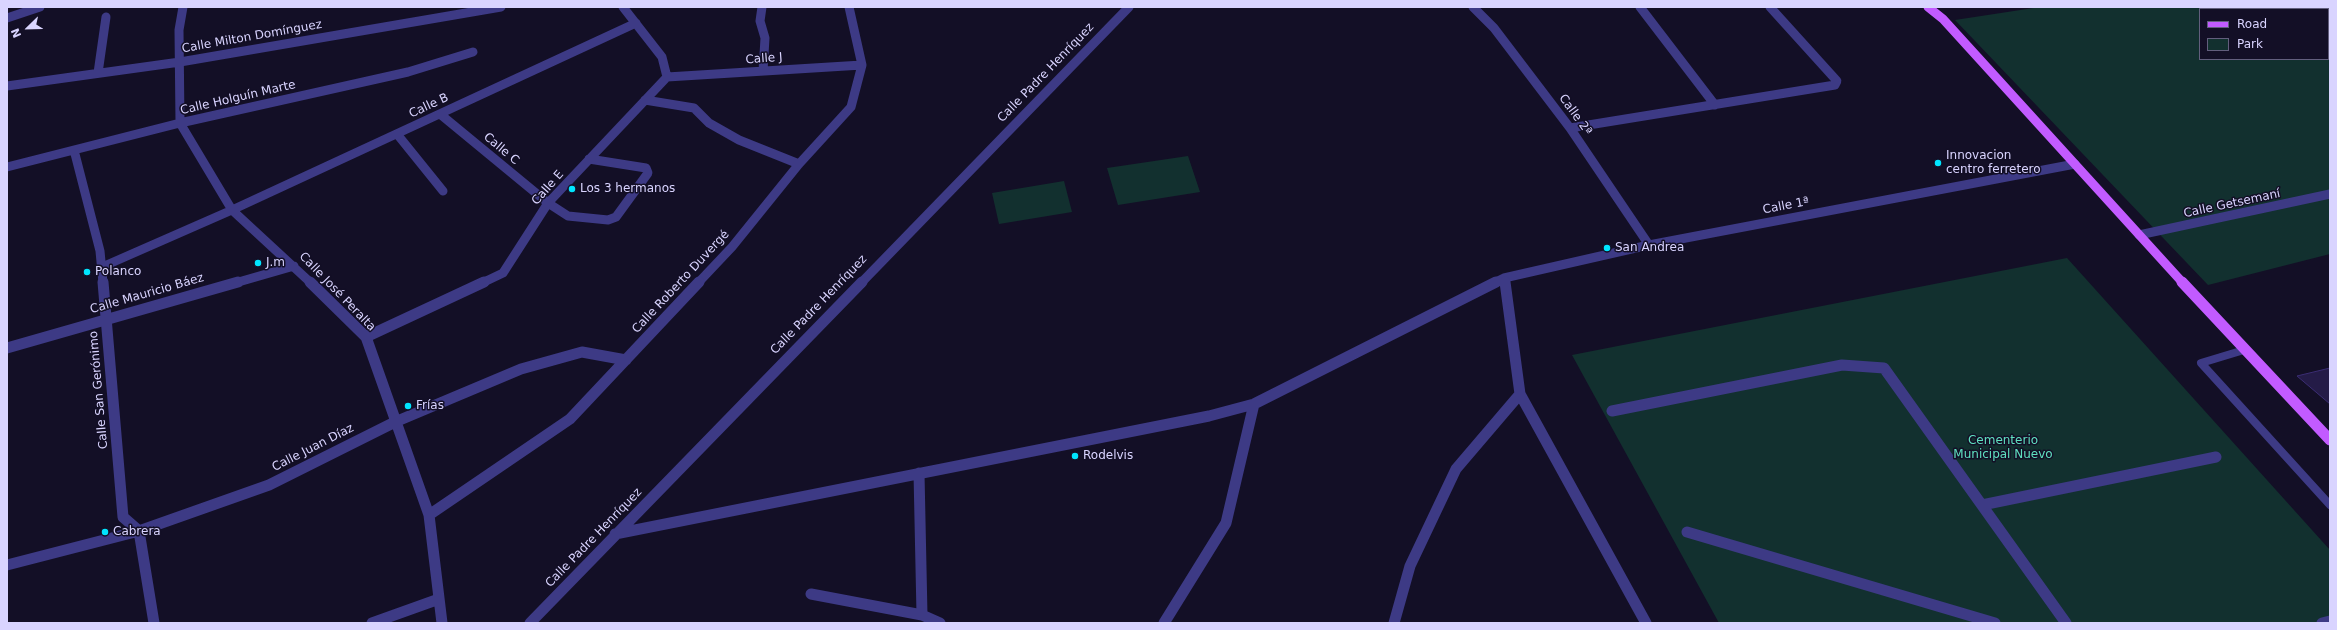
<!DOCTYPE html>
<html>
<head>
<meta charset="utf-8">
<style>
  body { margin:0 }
  #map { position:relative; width:2337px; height:630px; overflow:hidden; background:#130f26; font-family:"DejaVu Sans",sans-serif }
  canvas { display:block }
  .frame { position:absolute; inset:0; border:8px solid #d9d4ff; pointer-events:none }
  .legend { position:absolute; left:2199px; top:8px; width:130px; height:52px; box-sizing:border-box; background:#130f26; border:1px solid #625e7d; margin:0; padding:5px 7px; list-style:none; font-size:12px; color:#d9d4ff }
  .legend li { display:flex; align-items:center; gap:8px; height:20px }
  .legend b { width:20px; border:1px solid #625e7d }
  .north { position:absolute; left:8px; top:8px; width:40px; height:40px; -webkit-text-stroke:3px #130f26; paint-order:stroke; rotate:247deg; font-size:11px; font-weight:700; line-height:16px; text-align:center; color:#d9d4ff }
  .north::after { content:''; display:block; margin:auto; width:14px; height:18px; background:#d9d4ff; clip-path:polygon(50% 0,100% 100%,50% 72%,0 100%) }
</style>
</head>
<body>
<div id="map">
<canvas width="2337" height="630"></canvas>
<div class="frame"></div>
<ul class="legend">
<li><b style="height:5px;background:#c25bff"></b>Road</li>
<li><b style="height:11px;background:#12302f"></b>Park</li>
</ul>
<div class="north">N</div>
</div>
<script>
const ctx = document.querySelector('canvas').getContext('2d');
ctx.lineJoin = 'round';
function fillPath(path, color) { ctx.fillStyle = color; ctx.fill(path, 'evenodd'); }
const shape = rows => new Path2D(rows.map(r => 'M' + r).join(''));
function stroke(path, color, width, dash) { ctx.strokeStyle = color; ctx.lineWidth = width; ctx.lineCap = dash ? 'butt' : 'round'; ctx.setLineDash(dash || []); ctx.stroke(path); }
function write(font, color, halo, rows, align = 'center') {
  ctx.font = font + ' "DejaVu Sans",sans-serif'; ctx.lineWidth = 3; ctx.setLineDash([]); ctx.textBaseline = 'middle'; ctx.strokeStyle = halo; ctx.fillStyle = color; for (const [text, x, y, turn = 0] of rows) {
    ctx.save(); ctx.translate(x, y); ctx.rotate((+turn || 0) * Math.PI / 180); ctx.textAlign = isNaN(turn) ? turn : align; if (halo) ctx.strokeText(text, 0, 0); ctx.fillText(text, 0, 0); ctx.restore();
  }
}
fillPath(shape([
  [2040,7,2330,7,2330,254,2208,285,1955,20],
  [2200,9,2328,9,2328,59,2200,59],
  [1188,156,1200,192,1118,205,1107,168],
  [1064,181,1072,212,999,224,992,193],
  [2067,258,2330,550,2330,623,1719,623,1572,355]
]), '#12302f');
const building = shape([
  [2330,368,2330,404,2297,376,2330,368]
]);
fillPath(building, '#241b47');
stroke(building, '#3b2d73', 1);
stroke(shape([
  [2244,350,2201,363,2330,505]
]), '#3d3a85', 8);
stroke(shape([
  [183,7,179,30,180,123,232,210,311,283],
  [762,7,760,21,765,38,763,71],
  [1473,7,1494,28,1570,128,1649,245],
  [1640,7,1715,105],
  [7,18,40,7],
  [98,73,106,17],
  [667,77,862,65],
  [7,86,180,62,501,7],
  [645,100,694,108,709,123,739,140,799,164],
  [440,114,548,203,568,216,608,220,616,217,648,173,646,168,589,159],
  [1570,128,1835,85,1837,81,1770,7],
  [397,134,443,191],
  [74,150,100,251,103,283],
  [7,167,180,123,408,72,473,52],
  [2139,235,2330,194],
  [102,267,232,210,636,23],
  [1504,278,1649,245,2075,164],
  [235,283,294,266],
  [482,283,503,273,548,203,667,77,662,57,623,7],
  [698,283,732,247,799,164,851,107,862,65,849,7],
  [861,283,1129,7],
  [1494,283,1504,278,1505,283]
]), '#3d3a85', 9);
stroke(shape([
  [103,282,123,517,139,531,154,623],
  [310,282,366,337,429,515,442,623],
  [366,337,484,282],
  [7,348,238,282],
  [1520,394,1646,623],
  [1612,411,1842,365,1884,368,2066,623],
  [919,473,922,615,940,623],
  [1982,505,2216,457],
  [429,515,570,419,699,282],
  [1687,532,1995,623],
  [615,534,1209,416,1254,404,1496,282],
  [7,565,139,531,269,485,395,422,521,369,582,352,626,360],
  [811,594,922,615],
  [372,623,439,599],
  [530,623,862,282],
  [1164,623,1226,523,1254,404],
  [1394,623,1410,566,1456,469,1520,394,1505,282],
  [2322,623,2330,621]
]), '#3d3a85', 11);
stroke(shape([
  [1928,7,1943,19,2183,283]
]), '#c25bff', 9);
stroke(shape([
  [2182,282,2330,440]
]), '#c25bff', 11);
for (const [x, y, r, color] of [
  [1938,163,4,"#00e5ff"],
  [572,189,4,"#00e5ff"],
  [1607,248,4,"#00e5ff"],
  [258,263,4,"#00e5ff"],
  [87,272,4,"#00e5ff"],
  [408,406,4,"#00e5ff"],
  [1075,456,4,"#00e5ff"],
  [105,532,4,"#00e5ff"]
]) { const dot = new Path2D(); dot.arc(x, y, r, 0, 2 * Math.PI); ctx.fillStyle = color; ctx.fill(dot); stroke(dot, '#130f26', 1.5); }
write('12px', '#d9d4ff', '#130f26', [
  ["Calle Milton Domínguez",252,37,-10],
  ["Calle J",764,59,-4],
  ["Calle Padre Henríquez",1046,73,-46],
  ["Calle Holguín Marte",238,98,-13],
  ["Calle B",429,106,-25],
  ["Calle 2ª",1575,115,54],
  ["Calle C",501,149,40],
  ["Calle E",548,188,-49],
  ["Calle Getsemaní",2232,204,-12],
  ["Calle 1ª",1786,206,-11],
  ["Calle Roberto Duvergé",681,282,-47],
  ["Calle José Peralta",337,292,46],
  ["Calle Mauricio Báez",147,294,-16],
  ["Calle Padre Henríquez",819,305,-46],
  ["Calle San Gerónimo",99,390,-95],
  ["Calle Juan Díaz",313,448,-27],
  ["Calle Padre Henríquez",594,538,-46]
]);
write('12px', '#d9d4ff', '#130f26', [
  ["Innovacion",1946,156],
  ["centro ferretero",1946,170],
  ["Los 3 hermanos",580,189],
  ["San Andrea",1615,248],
  ["J.m",266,263],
  ["Polanco",95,272],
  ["Frías",416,406],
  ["Rodelvis",1083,456],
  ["Cabrera",113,532]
], 'left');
write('12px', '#5fe0c0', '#130f26', [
  ["Cementerio",2003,441],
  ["Municipal Nuevo",2003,455]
]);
</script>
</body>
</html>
